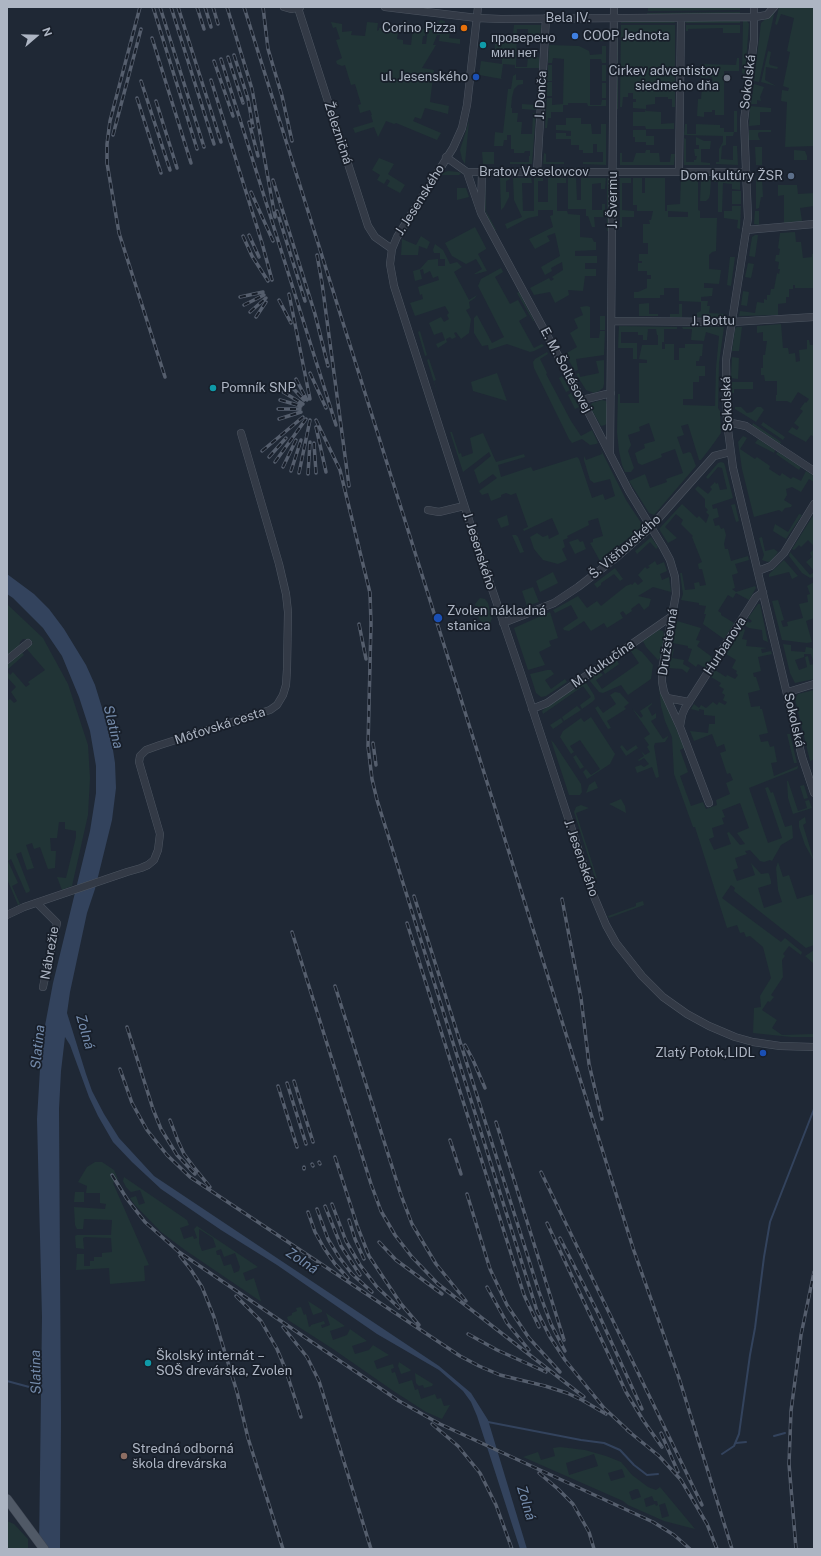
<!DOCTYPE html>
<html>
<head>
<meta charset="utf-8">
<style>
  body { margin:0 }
  #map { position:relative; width:821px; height:1556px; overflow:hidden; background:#1f2835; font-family:"Public Sans",sans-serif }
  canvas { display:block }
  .frame { position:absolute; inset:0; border:8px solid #adb5c3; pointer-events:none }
  .north { position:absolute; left:16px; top:16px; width:40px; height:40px; -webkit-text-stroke:3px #181f2a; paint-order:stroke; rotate:70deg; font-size:11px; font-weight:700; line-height:16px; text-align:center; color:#adb5c3 }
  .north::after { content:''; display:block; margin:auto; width:14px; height:18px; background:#adb5c3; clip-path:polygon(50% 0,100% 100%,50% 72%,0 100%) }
</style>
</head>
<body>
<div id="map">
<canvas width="821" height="1556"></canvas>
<div class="frame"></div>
<div class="north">N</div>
</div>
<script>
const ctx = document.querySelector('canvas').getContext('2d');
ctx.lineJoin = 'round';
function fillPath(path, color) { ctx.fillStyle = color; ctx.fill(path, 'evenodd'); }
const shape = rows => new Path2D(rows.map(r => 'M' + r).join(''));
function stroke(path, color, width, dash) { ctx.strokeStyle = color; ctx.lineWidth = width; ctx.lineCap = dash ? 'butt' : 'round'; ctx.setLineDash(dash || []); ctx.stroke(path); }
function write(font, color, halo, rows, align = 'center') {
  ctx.font = font + ' "Public Sans",sans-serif'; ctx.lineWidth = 3.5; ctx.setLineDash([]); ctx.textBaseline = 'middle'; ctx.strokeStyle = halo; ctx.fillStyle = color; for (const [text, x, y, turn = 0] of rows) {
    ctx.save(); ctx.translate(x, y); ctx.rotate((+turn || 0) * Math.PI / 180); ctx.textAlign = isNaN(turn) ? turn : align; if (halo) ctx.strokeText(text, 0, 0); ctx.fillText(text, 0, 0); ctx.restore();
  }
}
fillPath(shape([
  [648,7,740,7,740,10,648,11],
  [779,7,814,7,814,146,785,147,787,102,781,101,782,90,788,91,789,88,783,86,790,52,787,51,794,18,781,14,777,25,775,24],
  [775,10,759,82,754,81,761,23],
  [740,12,740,14,647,15,647,13],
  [440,20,445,21,444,31,450,32,449,38,460,39,460,44,439,41,440,35,437,35,433,45,436,45,422,68,434,70,430,102,449,106,448,114,425,108,421,119,415,117,413,121,441,133,437,140,396,123,394,124,386,121,378,137,374,127,355,133,353,128,373,122,371,115,372,115,370,110,360,113,358,105,361,104,355,84,351,85,345,65,342,66,337,64,336,61,342,58,336,40,340,39,336,27,333,28,331,22,342,24,342,32,352,31,351,35,365,36,367,22,378,23,377,31,379,30,379,28,394,29,395,25,401,26,400,32,398,32,397,39,403,40,403,44,411,45,413,28,426,29,425,36,423,36,422,44,426,44,428,29,438,30],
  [621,21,674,21,675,23,621,23],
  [687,21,740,21,740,23,685,23],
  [743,21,747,21,749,24,745,74,742,73],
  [514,25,541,25,540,38,528,37,528,29,517,29,516,67,527,67,528,57,539,57,539,68,515,68,515,65,503,64,501,78,502,79,479,75,481,61,502,64,502,59,494,57,495,44,504,44,505,40,503,39,503,34,513,34],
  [617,25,618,25,618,109,617,109],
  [621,25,675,25,675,107,672,107,672,99,668,99,668,97,655,97,655,104,646,105,646,111,661,112,661,124,674,123,674,129,646,129,645,126,633,126,633,112,645,112,646,109,633,108,633,102,636,102,636,99,633,99,633,93,628,93,628,97,623,97,622,107,620,107],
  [686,25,740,25,740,33,723,33,723,28,688,29,688,31,686,31],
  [597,31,606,31,606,41,597,41],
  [549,45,579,46,589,51,590,55,602,54,602,46,606,46,606,63,602,63,601,59,590,59,590,105,601,105,602,100,606,100,606,106,588,106,587,103,568,103,568,105,563,105,563,112,551,112,551,118,548,118,547,128,545,128,547,98,552,98,552,105,563,104,564,59,553,58,552,63,548,63],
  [768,51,771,52,769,63,770,65,778,67,777,69,766,67,765,80,776,86,761,82],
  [737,58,739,58,739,71,724,71,724,115,715,115,715,110,712,110,712,112,704,112,704,117,697,116,698,99,701,99,702,87,713,86,712,77,701,78,701,64,736,65],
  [548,65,552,65,552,81,547,81],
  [602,65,606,65,606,81,602,81],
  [516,74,516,80,523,80,523,84,518,85,514,89,512,97,511,108,512,108,512,113,518,113,517,122,522,122,521,134,532,134,533,113,536,113,532,164,510,164,510,162,529,162,529,156,530,156,530,151,525,151,524,153,514,153,514,149,511,149,511,135,507,135,507,140,504,140,503,146,494,146,495,132,503,133,508,89,511,89,513,76],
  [547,82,552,82,552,96,547,96],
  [602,83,606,83,606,98,602,98],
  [754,84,764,87,760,97,761,101,757,100,757,104,751,104],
  [522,104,536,105,536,110,522,109],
  [750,106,771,108,771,112,760,112,760,125,749,126],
  [734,111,737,111,737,132,734,132,733,136,726,136,726,145,722,146,721,159,733,160,733,146,737,146,738,165,716,164,716,162,719,162,719,149,723,142,723,136,684,135,685,124,687,124,687,134,696,134,696,124,720,125,720,128,724,128,724,132,734,132],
  [566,118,581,118,581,124,591,124,592,134,601,134,601,124,606,124,606,165,583,164,583,162,603,162,603,152,597,152,597,144,593,144,593,153,583,153,583,150,579,150,579,145,571,145,571,139,556,139,556,133,566,133,566,136,571,136,571,131,556,130,556,125,566,125],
  [469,121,465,164,462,159,460,150],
  [633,130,646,130,646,136,654,136,654,145,646,145,646,142,635,142,635,137,633,137],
  [749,130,771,130,771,132,760,132,758,133,758,136,760,140,749,140],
  [696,137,704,141,711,141,710,149,701,149,701,162,710,163,710,165,684,165,684,138,686,139,686,162,694,162,694,160,696,160,697,156,695,156,694,149,699,149,699,145,696,145],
  [755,147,762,147,762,165,756,165],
  [646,150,650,150,650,153,659,153,660,162,670,162,671,154,675,154,674,165,620,165,620,153,622,153,622,162,633,162,636,153,645,153],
  [794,150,805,151,807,156,807,160,794,160],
  [482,152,494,152,494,164,483,164],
  [544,153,546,154,546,162,564,162,564,164,543,164],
  [379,158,394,164,388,174,405,185,400,193,387,186,390,181,387,179,384,184,377,180,380,175,372,170],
  [448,171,458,172,461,173,459,175,441,175,443,173],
  [485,178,486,211,496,230,494,231,485,210],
  [500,178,509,178,510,179,506,181,506,192,509,192,509,197,504,207,501,210],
  [513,178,531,178,532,183,522,183,523,211,534,211,534,178,543,178,543,181,538,181,538,202,548,202,548,178,566,178,566,183,557,183,557,211,567,211,568,214,580,215,580,237,592,238,594,242,596,242,596,250,575,251,575,256,597,256,597,263,585,263,585,269,596,269,596,276,585,276,583,291,568,290,569,295,555,303,550,292,534,295,530,288,549,278,551,281,554,279,552,277,563,270,562,262,551,268,552,271,545,275,541,267,560,256,555,233,547,236,550,241,535,249,529,239,553,227,550,216,553,215,553,210,538,210,538,216,528,218,507,229,505,224,522,217,514,200],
  [568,178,576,178,577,200,581,200,581,178,606,178,605,189,601,189,601,183,592,184,592,210,602,210,602,204,605,204,605,217,594,217,595,227,592,227,588,216,586,216,586,209,568,209],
  [607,178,609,178,608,231,607,231],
  [620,178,631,178,631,183,622,183,622,210,634,211,634,217,622,217,622,227,620,227],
  [633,178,642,178,642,193,645,193,645,178,665,178,665,211,667,211,667,205,680,204,681,179,698,179,698,210,700,211,700,218,717,218,716,251,712,252,709,255,709,269,721,270,719,284,704,283,704,288,713,288,712,296,701,297,701,301,708,301,707,306,710,306,709,313,726,314,725,317,697,317,697,313,701,311,701,302,679,301,679,288,664,288,664,295,660,295,660,298,634,298,634,292,638,292,647,288,647,279,651,279,651,275,647,275,647,271,638,271,638,263,642,263,642,261,639,261,639,254,648,254,648,243,643,243,643,224,650,224,649,220,651,220,653,211,637,211,637,205,633,205],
  [668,211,688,212,688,217,668,217],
  [756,178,762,178,763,197,761,197,759,208,756,209],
  [701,179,711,179,710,194,709,198,706,201,700,201],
  [714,179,737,179,740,181,740,190,732,189,732,184,723,183,722,212,718,212,718,182,714,182],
  [778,185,797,185,798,194,814,193,814,206,800,208,802,221,784,223,784,195,778,196],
  [457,188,466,188,469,197,457,200],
  [732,191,741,191,741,204,732,204],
  [732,206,741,206,740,229,737,228,738,220,724,218,724,211,732,211],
  [755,211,759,211,759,225,754,224],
  [475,227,486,248,486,249,478,254,487,271,476,274,474,274,482,269,476,259,466,264,452,256,445,243],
  [795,232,796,242,801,242,803,258,812,257,812,254,814,254,814,288,795,288,795,285,793,285,793,289,789,289,789,297,786,297,786,303,778,304,778,315,739,316,740,311,755,313,757,302,764,303,764,299,767,300,767,295,770,295,771,289,774,289,777,273,779,274,780,269,778,269,779,262,775,261,776,255,779,255,780,249,778,248,780,233],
  [755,235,758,235,755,257,749,256,752,237],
  [421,236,430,242,427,249,419,246,418,255,401,255,402,239,416,245],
  [435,244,443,250,450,264,457,262,462,267,454,272,469,300,477,295,475,298,469,302,470,308,466,310,471,319,469,333,461,339,456,332,454,333,456,337,452,339,450,337,446,339,447,342,438,348,436,344,445,340,442,332,434,335,429,323,441,317,444,322,449,319,447,315,449,313,445,306,415,316,410,303,423,299,422,294,420,295,418,287,439,280,438,276,433,278,430,271,424,274,423,269,420,270,422,279,415,281,413,271,420,269,428,260,438,259,438,266,445,266,445,259,440,259,440,253,434,253,433,250],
  [730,257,735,257,731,286,727,285],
  [748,263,754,264,751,278,745,277],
  [501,268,503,272,495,277,510,304,518,300,527,316,519,321,534,348,542,344,544,346,534,351,530,352,507,344,489,350,488,345,482,346,474,333,474,318,477,315,492,343,504,337,478,286,481,279],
  [743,291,749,292,747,306,741,305],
  [519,292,534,321,533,321,517,293],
  [649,303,649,314,658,314,658,316,639,316,639,304],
  [679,304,682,304,682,317,670,317,670,314,679,314],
  [587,306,590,307,590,338,599,338,600,331,605,331,604,355,576,359,578,370,575,371,565,354,577,347,570,333,578,328,574,319,583,315,580,307],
  [600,316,605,316,605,330,600,330],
  [781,324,783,348,788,348,789,354,795,353,796,362,800,361,799,350,807,349,807,340,809,340,810,345,814,345,814,437,811,435,806,442,788,432,792,427,797,430,799,427,794,423,803,411,800,409,805,402,806,403,809,399,798,392,791,403,787,401,776,401,776,395,777,395,777,381,765,381,764,375,761,375,761,368,763,368,763,355,765,355,767,341,763,341,763,332,757,333,757,326],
  [619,326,677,327,677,329,664,329,664,342,662,342,662,349,665,349,665,344,674,344,674,360,679,360,679,348,685,348,685,344,703,344,702,356,700,356,699,361,696,361,696,366,705,366,705,376,699,376,699,382,693,382,693,399,683,399,683,405,715,406,716,368,719,336,706,332,704,341,691,340,692,329,683,329,682,327,724,327,719,363,718,408,720,411,721,433,711,447,701,460,699,460,688,424,681,426,684,435,677,437,683,454,689,452,691,453,696,466,654,515,649,513,629,481,645,474,650,488,667,482,666,479,683,473,675,449,661,454,662,457,642,465,638,463,635,453,645,448,644,444,655,441,649,423,639,427,640,431,628,435,631,445,628,451,634,468,631,472,625,472,622,465,619,451,617,432,618,394,620,394,620,403,639,403,639,363,647,363,647,360,639,359,642,345,658,345,658,335,657,335,656,329,648,329,647,340,643,340,643,335,638,335,638,332,621,332,621,343,637,343,637,359,633,359,633,348,618,348],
  [737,327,742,327,739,351,732,351,735,329],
  [420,331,427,355,425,356,418,332],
  [547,352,548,354,540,359,547,373,546,374,571,421,581,436,592,430,598,443,596,444,590,445,582,439,572,443,569,439,534,368,533,362,535,359],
  [732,357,739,358,738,379,731,378],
  [429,359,436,380,434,381,439,398,427,360],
  [604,360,604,384,603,388,599,391,594,393,586,390,576,374,579,373,580,377,599,373,596,361],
  [497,373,507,401,473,391,471,382],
  [562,376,570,390,566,392,559,378],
  [732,382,753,382,753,389,734,389,734,393,731,393],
  [571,393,579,407,575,409,568,395],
  [602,400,606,401,607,404,607,423,605,425,601,426,590,407,592,403],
  [735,407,741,407,747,413,752,412,757,407,761,407,764,410,756,422,735,409],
  [763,422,785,437,783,440,761,425],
  [753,423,781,442,780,444,752,426],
  [450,432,452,432,459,454,461,453,462,457,473,453,470,438,483,433,496,462,524,454,525,457,498,465,501,477,531,467,533,471,577,457,579,459,592,498,603,494,605,500,615,496,610,479,594,483,590,480,584,460,584,456,586,460,602,454,601,450,626,500,642,524,642,527,600,561,590,543,593,542,593,539,603,536,598,518,588,521,589,525,567,536,568,538,563,540,565,547,562,549,567,560,558,564,543,560,534,549,530,537,537,533,543,537,548,535,549,539,559,534,552,518,524,531,523,529,528,527,516,493,511,495,506,493,501,495,501,497,491,501,488,493,482,495,479,491,497,478,493,474,479,484,474,470,491,456,489,452,463,472],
  [743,436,747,438,740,449,755,459,757,457,770,466,769,469,780,476,782,473,791,479,793,477,801,481,806,471,814,476,814,482,809,479,801,492,792,487,786,489,787,495,784,500,792,505,791,507,785,508,782,512,779,510,754,517,742,469,738,442],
  [758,439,775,450,774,453,755,443],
  [778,452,801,467,799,470,776,454],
  [721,462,724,463,725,466,733,498,712,505,713,509,717,508,719,517,713,519,715,526,719,525,721,529,724,528,726,535,724,544,725,549,728,549,731,561,748,556,749,560,735,564,738,573,732,575,735,588,732,589,736,592,755,586,756,588,749,600,736,593,733,598,728,595,718,611,721,613,721,615,734,623,724,639,703,624,706,614,704,614,706,606,699,605,699,603,681,600,683,594,680,573,682,573,685,590,695,589,694,583,699,582,700,586,706,585,702,569,699,569,698,564,702,562,692,537,693,536,681,524,683,520,676,514,665,527,677,538,668,543,659,529,682,504,697,518,699,516,706,523,709,515,706,512,708,510,705,507,705,499,695,489,698,486,708,494,712,489,710,487,715,482,716,484,718,483,720,490,727,489,722,468,718,467,708,479,706,477,718,463],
  [735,504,739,521,736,522,731,505],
  [799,514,802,515,786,539,773,531,775,524,788,532],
  [814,514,814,546,808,540,801,547,799,545,794,550,792,549],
  [507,515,509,525,501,528,497,519],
  [512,535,516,535,518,537,524,552,520,553],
  [651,537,658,547,656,549,650,542,637,554,635,551],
  [762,537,765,551,774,549,778,552,771,561,768,562,762,560,764,555,759,538],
  [578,539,580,542,583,541,586,549,575,554,569,542],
  [814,549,814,571,806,562,812,557,810,553],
  [790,552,810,575,814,572,814,577,810,578,802,573,789,556],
  [784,560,798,576,792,579,789,572,769,577,769,574],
  [655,561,657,565,664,562,667,571,660,574,662,580,669,577,671,592,653,587,638,596,651,599,649,606,644,610,639,603,631,609,632,611,626,615,623,611,620,613,623,618,607,628,604,623,591,631,584,621,569,631,564,630,563,628,578,618,571,605,555,613,553,610,578,596,587,608,597,601,601,606,626,586,631,584,632,585,635,582,638,585,643,581,638,575,645,567,647,569,650,567,648,566],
  [615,568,623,579,620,581,614,574,601,583,601,585,597,588,594,584],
  [553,572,558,583,540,592,536,581],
  [814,582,814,618,806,621,812,642,807,643,782,640,772,601,778,600,784,620,781,621,783,627,788,626,787,622,803,618,799,604,808,602,807,595,810,594,807,586],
  [533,587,539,602,527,606,522,591],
  [480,598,485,599,488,603,492,618,490,623,488,624,482,623,479,619,475,604],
  [7,604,43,638,68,684,88,745,90,778,88,815,72,886,62,890,57,877,66,878,76,837,76,831,65,829,65,822,59,822,57,838,50,838,51,851,56,851,55,868,48,869,40,847,34,849,32,843,26,845,34,868,27,870,21,852,16,854,30,890,29,892,26,893,11,859,8,861,18,883,12,886,20,904,18,905,7,879,7,701,10,699,14,703,17,701,11,692,16,687,7,677,7,671,10,675,13,672,26,687,30,684,28,682,45,670,26,648,33,643,31,640,23,639,20,642,19,647,7,656],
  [758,604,760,604,768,642,763,640,762,630,749,628,744,625,747,621,750,623,752,621,748,618],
  [550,612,558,638,549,641,551,646,539,652,545,665,528,670,514,628],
  [677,621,701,628,696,640,700,641,697,646,712,657,705,668,698,664,696,667,688,661,692,649,688,648,688,646,673,643],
  [742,628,745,630,742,639,747,640,746,646,767,648,761,649,762,653,771,651,772,654,758,657,761,671,753,673,754,677,756,677,760,690,748,693,751,707,760,706,760,709,762,709,768,733,759,735,761,742,768,741,770,747,774,746,777,762,771,763,774,776,798,766,798,767,797,769,749,788,768,843,782,838,765,788,768,787,771,793,773,792,785,827,792,825,793,838,781,845,772,861,770,860,764,862,760,861,750,850,745,851,747,854,735,858,738,868,733,870,737,881,755,875,751,863,761,874,768,873,769,874,771,881,771,884,758,888,764,908,782,902,778,890,776,868,778,862,783,877,789,875,797,899,814,894,814,945,806,948,734,891,735,888,731,885,722,898,781,942,785,938,802,952,801,955,789,946,783,954,785,956,782,960,783,977,771,995,774,997,770,1002,768,1001,762,1010,777,1020,772,1028,782,1035,814,1034,814,1037,791,1037,753,1033,754,1008,761,1007,760,996,771,978,763,947,750,936,746,937,744,932,740,933,737,925,727,928,695,827,693,827,674,774,672,737,665,721,661,706,659,687,684,748,680,750,688,772,680,776,691,806,703,802,706,809,717,805,716,800,730,794,726,783,733,780,730,773,727,774,720,753,726,751,724,744,717,747,712,734,694,741,690,731,708,733,709,724,715,724,715,716,704,715,704,710,699,709,699,711,691,709,694,704,699,708,701,705,706,708,713,702,717,705,719,702,725,705,727,702,723,700,725,695,722,693,724,689,719,686,721,683,711,677,715,670,726,677,727,675,735,679,738,675,736,673,737,671,732,668,736,660,726,654],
  [740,803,749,828,737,833,745,844,740,845,729,832,727,833,731,844,714,850,709,839,714,837,712,828,724,824,722,818,725,817,722,810],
  [659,630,663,631,664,636,660,658,658,660,646,647,643,641],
  [783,644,791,645,791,651,805,652,806,647,812,648,814,652,814,664,811,654,804,654,804,657,795,660,799,670,807,667,805,657,808,656,810,665,814,664,814,679,795,683,790,673],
  [634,648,637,649,642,652,653,665,651,679,628,695,621,685,603,693,599,692,590,681,592,676,599,671,603,675,596,680,602,689,639,663,630,650],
  [672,649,674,649,672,658,684,660,683,664,690,668,687,673,682,669,669,668],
  [21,651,24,655,7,670,7,663],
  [616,659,619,664,605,674,602,669],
  [547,670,551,670,554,674,545,680,551,689,565,679,567,682,546,696,541,697,536,693,530,674],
  [583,682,587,684,594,695,595,699,592,702,582,709,580,705,591,697,583,686,543,714,542,711,547,706],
  [814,690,814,759,810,761,795,699,798,694],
  [615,692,620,693,629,703,624,707,626,709,607,721,611,728,608,729,595,708,598,706,603,713,616,704,610,695],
  [652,703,652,704,648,708,652,716,656,713,656,718,651,721,663,739,668,736,668,737,665,742,655,743,654,746,659,777,656,778,652,767,637,773,635,767,641,765,644,767,649,764,644,758,639,761,638,760,644,756,641,751,645,755,650,752,647,747,649,745,644,738,650,734,632,708,641,718,643,716,640,711],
  [577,706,581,710,564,721,562,717],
  [591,717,615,754,610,764,587,779,583,772,586,769,591,775,600,769,580,740,570,746,574,752,571,754,560,737,563,731,581,718,584,722],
  [561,718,563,722,553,729,550,725],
  [787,734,790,734,797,763,794,763],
  [551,740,554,743,581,784,582,792,580,795,569,795],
  [622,745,627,751,636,745,638,748,626,756,620,747],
  [576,755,584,767,580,769,573,757],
  [595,781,598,788,586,793,589,785],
  [787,781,788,781,798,811,807,808,805,801,809,800,812,808,793,814,788,798],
  [804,785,808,798,804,799,800,786],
  [621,799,625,806,626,813,609,804],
  [581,805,589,808,576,813,597,878,595,878,574,812,576,807],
  [805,817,806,823,803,825,814,861,805,845,799,827,799,821],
  [643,901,644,905,609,918,608,916,636,906,636,903],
  [814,950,814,964,805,956],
  [95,1162,102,1162,114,1170,118,1179,113,1183,149,1265,144,1266,145,1281,110,1284,109,1268,76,1270,77,1254,84,1254,84,1266,90,1266,90,1261,94,1261,94,1257,102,1257,102,1253,112,1252,111,1238,85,1237,83,1238,84,1249,76,1248,75,1236,77,1235,111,1235,112,1220,84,1219,83,1229,77,1229,75,1225,74,1207,105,1209,106,1204,100,1203,100,1193,86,1193,87,1186,78,1182,87,1167],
  [124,1177,187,1220,189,1225,180,1228,184,1239,193,1236,194,1239,197,1238,194,1229,197,1226,258,1267,243,1273,246,1281,254,1278,261,1301,260,1301,185,1250,161,1232,134,1204,130,1198,136,1196,139,1205,145,1203,140,1190,131,1192,126,1187,123,1181],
  [199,1229,213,1238,216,1247,202,1251,199,1243],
  [221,1249,224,1257,235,1253,240,1267,239,1271,234,1273,231,1264,224,1266,220,1255,217,1255,216,1251],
  [75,1192,84,1192,84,1202,74,1202],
  [308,1301,322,1310,322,1312,313,1315],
  [301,1307,304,1315,306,1314,309,1327,311,1326,311,1325,324,1321,325,1324,321,1325,322,1328,330,1325,326,1313,345,1326,330,1331,333,1340,347,1335,350,1329,367,1341,352,1346,355,1354,369,1350,373,1345,389,1355,374,1361,377,1369,393,1364,394,1368,391,1369,392,1373,395,1372,399,1384,412,1380,415,1390,418,1389,421,1399,435,1394,437,1399,441,1398,444,1406,450,1405,442,1419,426,1412,392,1390,333,1349,288,1320,287,1317,292,1315,292,1313,297,1311,296,1308],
  [399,1362,411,1370,410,1371,401,1374,398,1366],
  [415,1373,433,1384,432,1386,424,1388,423,1385,419,1386,416,1383],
  [560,1447,585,1450,606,1456,621,1462,632,1475,648,1487,656,1490,660,1487,695,1529,664,1521,628,1505,623,1501,523,1457,538,1452,541,1460,555,1456,553,1448],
  [594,1454,598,1466,569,1475,566,1463],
  [622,1469,625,1477,611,1481,608,1473],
  [636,1489,638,1489,641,1497,632,1500,629,1492],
  [652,1496,654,1501,657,1501,658,1505,656,1506,655,1504,646,1507,644,1499],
  [665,1503,669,1516,662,1518,659,1505],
  [7,1521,14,1524,26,1537,28,1539,28,1549,7,1549]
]), '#213436');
fillPath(shape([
  [7,574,34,594,49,609,64,629,86,665,95,685,111,737,115,763,116,788,112,820,95,889,87,913,70,992,67,1013,86,1074,92,1091,104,1114,119,1138,154,1176,439,1366,471,1393,488,1420,527,1549,520,1549,477,1416,471,1402,463,1391,439,1370,377,1334,277,1265,221,1230,161,1189,132,1162,113,1142,98,1116,89,1097,70,1045,65,1037,61,1071,59,1109,61,1422,60,1549,39,1549,42,1317,37,1119,40,1069,44,1031,53,983,90,831,96,793,96,766,90,731,79,697,62,656,43,628,13,598,7,594]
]), '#33435d');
stroke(shape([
  [7,1381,44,1391],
  [488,1422,581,1440,604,1443,620,1450,634,1465,647,1475,658,1474],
  [774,1436,785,1433],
  [736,1443,746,1442],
  [722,1454,734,1446,739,1434,750,1355,755,1328,764,1257,770,1222,814,1109]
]), '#33435d', 2);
const minor = shape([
  [284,7,291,9,300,7],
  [385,7,477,18,501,19,755,17,767,15,774,7],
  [478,7,467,105,462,128,453,148,397,237,392,249,390,264,394,286,477,545,521,674,593,894,606,925,616,943,642,976,663,997,687,1014,709,1026,735,1037,753,1042,780,1046,814,1047],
  [754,7,754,40,744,121,748,218,726,360,727,422,733,468,802,757,814,793],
  [298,8,368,226,375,237,392,249],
  [446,157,467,172,746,172],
  [679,171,681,18],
  [467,172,481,213,582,400,629,491,663,547,670,560,675,577,676,594,662,670,662,682,664,692,680,727,709,803],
  [537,172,546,18],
  [481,210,482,172],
  [746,230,814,224],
  [612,321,732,322,814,317],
  [582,400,611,393],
  [727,422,746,426,814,471],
  [610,452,614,7],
  [428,510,439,512,464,506],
  [758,571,771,566,784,553,814,504],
  [503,623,554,603,578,587,617,557,651,527,714,456,730,452],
  [7,660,28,643],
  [788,692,814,684],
  [667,698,689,702],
  [532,709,547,703,672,616],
  [680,726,682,715,685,708,756,597,763,592],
  [37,903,57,923,43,987],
  [7,915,24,907,127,872,141,868,148,865,154,860,158,850,160,834,139,762,140,756,146,750,160,745,270,710,277,705,283,695,286,685,287,669,288,612,286,594,279,564,241,433]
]);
const major = shape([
  [7,1499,44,1549]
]);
stroke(minor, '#4d5561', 8);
stroke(major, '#3c4350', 10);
stroke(minor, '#333a46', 7);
stroke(major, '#505966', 9);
const rail = shape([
  [140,7,110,121,107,144,107,163,119,233,165,377],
  [153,7,197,149],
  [160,7,204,147],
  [171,7,214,144],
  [178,7,221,142],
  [197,7,204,29],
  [205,7,211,27],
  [213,7,218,24],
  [227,7,252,89,275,217],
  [244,7,634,1251,679,1378,732,1549],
  [263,7,268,49,282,96,292,141],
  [152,38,191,163],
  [234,55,248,99,253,127],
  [228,57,243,103],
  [221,59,336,425],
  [214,61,233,116],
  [211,80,262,243,272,280],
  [141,81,170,170],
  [137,98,161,173],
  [156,101,177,168],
  [249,122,258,156],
  [113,135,141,29],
  [273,180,315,314,328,366],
  [251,192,273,241],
  [277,211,305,301],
  [249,235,259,257],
  [243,236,252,256,268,281],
  [317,255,322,283,349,486],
  [289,294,310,399],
  [240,297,263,292],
  [279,300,291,323],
  [244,305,264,295],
  [250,312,266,298],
  [256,317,266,302],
  [310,373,326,408],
  [296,379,307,400],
  [289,384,304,400],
  [283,392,303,404],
  [280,400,301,406],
  [278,409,300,409],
  [279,419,301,412],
  [316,420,340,470,370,593,371,624,368,746,372,779,377,800,537,1311,550,1337,565,1360,604,1408,631,1433],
  [316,427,326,472],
  [314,443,316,473],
  [262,451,303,417],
  [269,457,286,438],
  [275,462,306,419],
  [283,467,296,440],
  [291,471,301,440],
  [299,473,310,420],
  [308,474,310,442],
  [359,624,366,659],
  [373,743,376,765],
  [414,896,539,1292,551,1324,565,1351],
  [562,899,581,998,589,1064,602,1119],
  [407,923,524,1295,539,1327],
  [292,932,371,1184,381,1211,395,1235,412,1257,438,1284,584,1397],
  [335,986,401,1195,412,1224,436,1264,466,1301],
  [127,1027,153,1109,161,1129,177,1155,195,1174],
  [465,1045,473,1060,485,1088],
  [120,1069,132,1103,147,1130,167,1155,190,1177,460,1356,479,1366,500,1375,545,1386,567,1393,582,1400,606,1414],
  [294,1081,313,1142],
  [287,1083,306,1144],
  [278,1086,297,1147],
  [170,1120,178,1141,184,1154,193,1166,210,1187],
  [496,1122,564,1340],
  [450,1140,461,1174],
  [335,1157,358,1228,369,1256,401,1304,419,1325],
  [319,1162,320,1164],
  [312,1164,313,1166],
  [304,1167,304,1169],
  [541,1172,702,1505],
  [112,1175,127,1199,145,1222,179,1252,399,1401,440,1424,653,1522,674,1535,690,1549],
  [467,1194,490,1269,507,1305,529,1338,560,1372],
  [332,1204,346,1241,360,1265,377,1287,399,1308],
  [325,1206,341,1246,360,1275],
  [317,1209,328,1239,339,1257,352,1274,372,1292],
  [308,1212,315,1232,324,1248,335,1264,348,1278],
  [349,1220,355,1239,364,1259],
  [547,1223,626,1392,643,1420,662,1447],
  [560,1238,599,1315,642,1409],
  [379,1242,396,1260,442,1294],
  [180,1256,191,1270,202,1287,214,1317,237,1392,248,1438,283,1549],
  [487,1287,507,1323,529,1350],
  [236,1296,261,1321,277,1349,285,1368,301,1417],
  [283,1327,307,1357,319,1381,371,1549],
  [468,1334,497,1350,546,1372],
  [432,1424,458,1446,480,1473,496,1505,512,1549],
  [627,1430,659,1456,681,1480,707,1524,717,1549],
  [661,1433,678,1472],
  [539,1473,558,1489,573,1504,589,1532,594,1549],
  [796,1549,789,1464,791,1411,801,1335,814,1272]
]);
stroke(rail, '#555e6d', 3.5);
stroke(rail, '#181f2a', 2, [6]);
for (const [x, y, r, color] of [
  [464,28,4,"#e8710a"],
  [575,36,4,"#3f7fe0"],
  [483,45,4,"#0f9aa8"],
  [476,77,4,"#1a4fb4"],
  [727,78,4,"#6b7280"],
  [791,176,4,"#5c6f8a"],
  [213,388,4,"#0f9aa8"],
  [438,618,5,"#1a4fb4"],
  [763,1053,4,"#1a4fb4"],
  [148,1363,4,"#0f9aa8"],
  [124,1456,4,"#8d6e63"]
]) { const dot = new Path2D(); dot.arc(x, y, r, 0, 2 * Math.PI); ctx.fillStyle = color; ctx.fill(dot); stroke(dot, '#181f2a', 1.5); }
write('13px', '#adb5c3', '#181f2a', [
  ["Bela IV.",568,18],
  ["Sokolská",748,82,-83],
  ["J. Donča",541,95,-87],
  ["Železničná",338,133,72],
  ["Bratov Veselovcov",534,172],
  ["J. Jesenského",420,200,-58],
  ["J. Švermu",613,200,-90],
  ["J. Bottu",713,321,-1],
  ["E. M. Šoltésovej",566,370,62],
  ["Sokolská",727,404,-92],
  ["Š. Višňovského",625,547,-41],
  ["J. Jesenského",479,551,72],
  ["Družstevná",668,642,-81],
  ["Hurbanova",725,646,-57],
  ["M. Kukučína",603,664,-35],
  ["Sokolská",794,720,77],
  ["Môťovská cesta",220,726,-18],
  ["J. Jesenského",581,858,71],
  ["Nábrežie",50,953,-80]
]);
write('13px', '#adb5c3', '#181f2a', [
  ["Corino Pizza",456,28,"right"],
  ["COOP Jednota",583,36],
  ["проверено",491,38],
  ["мин нет",491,53],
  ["Cirkev adventistov",719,71,"right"],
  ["siedmeho dňa",719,86,"right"],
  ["ul. Jesenského",468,77,"right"],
  ["Dom kultúry ŽSR",783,176,"right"],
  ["Pomník SNP",221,388],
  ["Zvolen nákladná",447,611],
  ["stanica",447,626],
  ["Zlatý Potok,LIDL",755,1053,"right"],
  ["Školský internát –",156,1356],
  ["SOŠ drevárska, Zvolen",156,1371],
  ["Stredná odborná",132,1449],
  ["škola drevárska",132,1464]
], 'left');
write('italic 14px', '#748bab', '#181f2a', [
  ["Slatina",113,727,76],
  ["Zolná",85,1032,74],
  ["Slatina",38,1047,-84],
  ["Zolná",302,1261,34],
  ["Slatina",36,1372,-91],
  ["Zolná",526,1503,73]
]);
</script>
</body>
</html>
